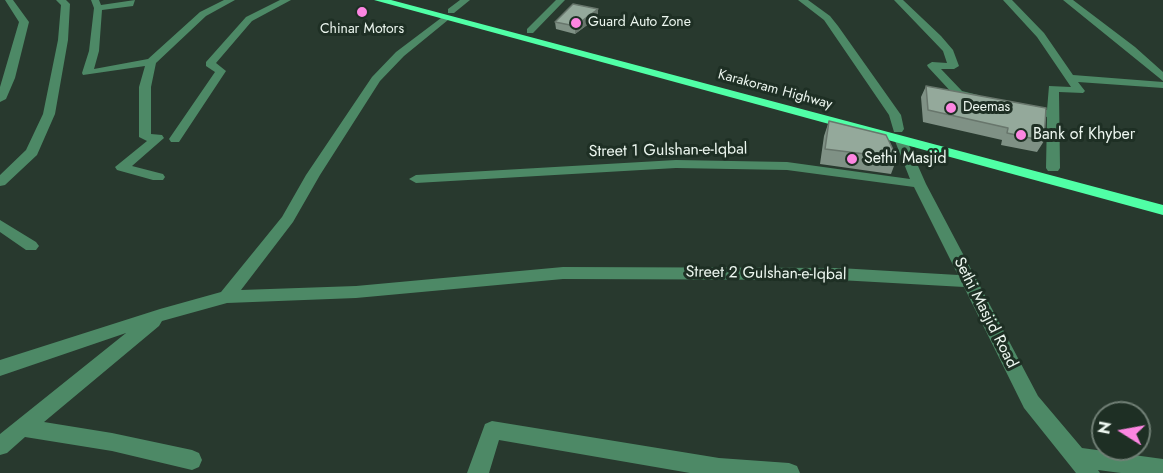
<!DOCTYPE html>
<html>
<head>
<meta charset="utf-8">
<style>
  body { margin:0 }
  #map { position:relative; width:1163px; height:473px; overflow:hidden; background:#28392e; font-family:Jost,sans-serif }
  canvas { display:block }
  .north { position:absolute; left:1091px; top:401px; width:60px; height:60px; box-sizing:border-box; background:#1e2f24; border:2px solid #707f75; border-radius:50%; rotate:281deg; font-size:16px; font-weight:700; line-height:24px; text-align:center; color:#ecf6ef }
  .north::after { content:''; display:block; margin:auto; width:21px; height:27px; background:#fd86e2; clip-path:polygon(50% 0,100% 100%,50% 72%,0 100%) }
</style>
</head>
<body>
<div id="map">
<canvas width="1163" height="473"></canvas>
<div class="north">N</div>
</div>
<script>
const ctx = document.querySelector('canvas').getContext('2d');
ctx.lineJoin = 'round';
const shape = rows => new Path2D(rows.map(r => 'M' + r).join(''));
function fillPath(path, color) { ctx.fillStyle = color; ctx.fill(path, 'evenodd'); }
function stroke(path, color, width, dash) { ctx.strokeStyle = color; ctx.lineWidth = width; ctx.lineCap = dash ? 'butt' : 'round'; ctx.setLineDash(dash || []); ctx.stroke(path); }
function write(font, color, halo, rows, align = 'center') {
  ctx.font = font + ' Jost,sans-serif'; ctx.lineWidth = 6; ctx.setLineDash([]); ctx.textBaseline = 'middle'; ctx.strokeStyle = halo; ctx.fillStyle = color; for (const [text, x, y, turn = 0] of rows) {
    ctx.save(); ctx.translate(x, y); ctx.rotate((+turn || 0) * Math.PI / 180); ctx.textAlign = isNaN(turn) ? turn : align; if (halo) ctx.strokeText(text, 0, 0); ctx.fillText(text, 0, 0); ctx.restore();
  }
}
fillPath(shape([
  [5,0,13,0,29,22,15,78,6,99,0,102,0,87,19,22,5,0],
  [56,0,66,0,70,4,68,40,55,114,37,155,5,185,0,186,0,175,26,150,43,114,58,40,61,5,56,0],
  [91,0,99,0,101,5,135,0,133,6,102,10,99,51,94,69,148,59,200,12,224,0,235,0,206,16,156,63,151,87,151,134,162,135,164,138,132,166,163,174,165,177,163,180,153,180,117,170,115,167,147,141,139,137,139,87,145,66,83,75,82,73,89,51,94,8,91,0],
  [280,0,291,0,252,21,216,63,226,71,179,142,171,142,169,139,215,72,206,66,206,62,246,17,280,0],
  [460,0,470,0,454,13,448,13,448,9,460,0],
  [556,0,565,0,533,33,527,33,527,29,556,0],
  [798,0,808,0,830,16,838,26,901,115,904,129,902,132,894,132,889,115,824,20,798,0],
  [894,0,903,0,941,36,953,50,959,66,954,69,941,69,962,91,978,95,978,99,954,95,928,67,927,65,932,62,947,63,943,51,894,0],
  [1003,0,1012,0,1044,33,1073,75,1163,82,1163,88,1078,82,1085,91,1083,93,1059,92,1060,168,1058,171,1048,171,1046,168,1047,117,1023,111,1021,109,1027,106,1047,110,1049,86,1071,87,1037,37,1003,0],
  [1063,0,1073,0,1135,47,1163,72,1163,81,1063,0],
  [445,15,448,16,448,20,404,56,380,81,320,175,293,222,241,290,356,286,563,267,839,268,958,275,914,187,787,170,676,168,416,183,409,179,416,175,676,160,787,162,910,179,895,141,901,137,907,141,926,184,1038,396,1082,448,1163,459,1163,473,1121,473,1098,470,1100,473,1076,473,1024,408,964,287,839,280,563,279,356,298,227,303,162,321,159,326,44,422,112,433,192,450,199,453,202,460,199,467,192,470,112,451,25,437,7,453,0,455,0,434,126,333,0,376,0,360,160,309,221,292,282,217,306,175,372,77,396,52,445,15],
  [0,220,36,242,39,246,36,250,26,250,0,232,0,220],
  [492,421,719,458,789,463,797,466,800,473,690,473,499,440,489,473,467,473,485,424,492,421]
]), '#4d8966');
fillPath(shape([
  [374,0,391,0,1163,205,1163,215,374,0]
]), '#50ffa6');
fillPath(shape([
  [598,9,598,17,575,34,556,29,555,22],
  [926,86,1044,141,1037,152,1001,145,1002,140,923,122,921,97],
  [829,121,897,158,891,174,820,164,824,136]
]), '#7f9185');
fillPath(shape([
  [598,9,598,17,575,34,575,26]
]), '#68766c');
const building = shape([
  [573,4,598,9,575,26,555,22,573,4],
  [926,86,1046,108,1044,141,1007,133,1008,128,928,110,926,86],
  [829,121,886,135,897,158,825,149,829,121]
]);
fillPath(building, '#94a99b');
stroke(building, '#68766c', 1.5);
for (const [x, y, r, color] of [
  [362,12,6,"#fd86e2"],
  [576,23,6,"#fd86e2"],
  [951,108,6,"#fd86e2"],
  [1021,135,6,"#fd86e2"],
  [852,159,6,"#fd86e2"]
]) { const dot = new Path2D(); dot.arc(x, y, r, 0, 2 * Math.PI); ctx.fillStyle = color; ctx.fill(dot); stroke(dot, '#1e2f24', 2); }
write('14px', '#ecf6ef', '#1e2f24', [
  ["Guard Auto Zone",588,23],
  ["Chinar Motors",362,30,"center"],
  ["Deemas",963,108]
], 'left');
write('14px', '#ecf6ef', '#1e2f24', [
  ["Karakoram Highway",775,90,15]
]);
write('16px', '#ecf6ef', '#1e2f24', [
  ["Bank of Khyber",1033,135],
  ["Sethi Masjid",864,159]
], 'left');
write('16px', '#ecf6ef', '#1e2f24', [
  ["Street 1 Gulshan-e-Iqbal",668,151,-1],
  ["Street 2 Gulshan-e-Iqbal",766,274,1],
  ["Sethi Masjid Road",985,313,63]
]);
</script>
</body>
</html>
